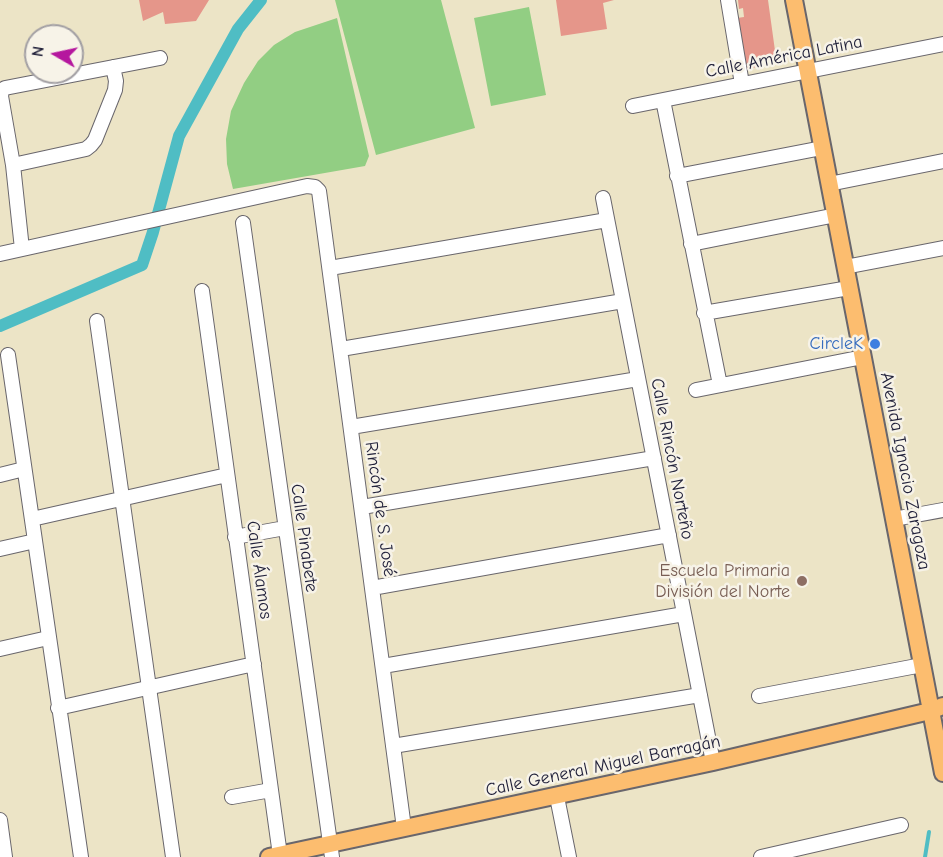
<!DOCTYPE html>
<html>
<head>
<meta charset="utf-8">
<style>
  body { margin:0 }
  #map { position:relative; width:943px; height:857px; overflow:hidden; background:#ece4c6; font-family:"Comic Neue",sans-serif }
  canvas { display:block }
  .north { position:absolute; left:24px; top:24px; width:60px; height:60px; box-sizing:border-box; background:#f7f3e8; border:2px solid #a29fa3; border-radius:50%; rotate:279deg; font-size:16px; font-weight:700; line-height:24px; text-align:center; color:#22223b }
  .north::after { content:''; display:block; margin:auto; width:21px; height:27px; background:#b5179e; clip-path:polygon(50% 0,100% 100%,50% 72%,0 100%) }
</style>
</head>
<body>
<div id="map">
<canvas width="943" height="857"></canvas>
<div class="north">N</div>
</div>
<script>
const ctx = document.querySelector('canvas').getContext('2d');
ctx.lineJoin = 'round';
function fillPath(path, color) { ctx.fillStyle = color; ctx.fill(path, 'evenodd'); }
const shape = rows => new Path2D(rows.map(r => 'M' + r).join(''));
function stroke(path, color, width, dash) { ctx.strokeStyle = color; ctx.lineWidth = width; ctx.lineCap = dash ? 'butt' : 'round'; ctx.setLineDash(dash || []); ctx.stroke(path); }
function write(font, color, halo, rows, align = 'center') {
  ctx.font = font + ' "Comic Neue",sans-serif'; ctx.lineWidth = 5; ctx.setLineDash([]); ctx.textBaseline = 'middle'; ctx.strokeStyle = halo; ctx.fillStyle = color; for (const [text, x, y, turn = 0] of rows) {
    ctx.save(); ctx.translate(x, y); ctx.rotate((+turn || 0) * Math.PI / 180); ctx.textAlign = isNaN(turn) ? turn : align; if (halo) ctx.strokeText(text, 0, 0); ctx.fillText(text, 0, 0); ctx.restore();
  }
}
fillPath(shape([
  [335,0,441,0,475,128,376,155],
  [529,7,546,95,491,106,474,18],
  [337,18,369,156,365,166,233,189,227,164,226,139,231,111,244,83,258,61,274,45,295,32]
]), '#92ce83');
stroke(shape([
  [925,857,929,832]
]), '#4fbdc4', 4);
stroke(shape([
  [0,326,142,265,153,232,179,136,238,29,261,0]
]), '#4fbdc4', 12);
fillPath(shape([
  [139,0,209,0,196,21,165,24,163,12,143,21],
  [556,0,614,0,603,3,607,29,561,36],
  [738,0,768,0,776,58,769,59,770,65,745,69,737,18,744,17,743,8,739,9]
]), '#e5968a');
const minor = shape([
  [728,0,742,84],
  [663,100,720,385],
  [633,106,943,44],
  [13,165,86,149,91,145,95,140,115,90,116,81,113,67],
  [677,176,822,148],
  [829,184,943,161],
  [603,198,713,762],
  [243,223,332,857],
  [691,244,836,215],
  [22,249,13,165,1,96,2,91,5,88,160,58],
  [0,254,307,186,315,187,319,191,404,828],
  [845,267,943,248],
  [330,268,607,220],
  [202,291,280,855],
  [704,313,849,288],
  [97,321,173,857],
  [341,349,623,301],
  [8,355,81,857],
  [696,390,863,357],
  [351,427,638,379],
  [0,475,24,469],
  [362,507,654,458],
  [32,519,227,475],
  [894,519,943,510],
  [235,537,285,528],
  [0,549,35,541],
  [372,588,669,535],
  [0,649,48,638],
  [383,666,684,614],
  [759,696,922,665],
  [58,708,254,664],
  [393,746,700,695],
  [232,797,271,790],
  [557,797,569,857],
  [0,820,5,857],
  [761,857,901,825]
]);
const major = shape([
  [794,0,943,773],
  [269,857,713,762,930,711,943,706]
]);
stroke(minor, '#69666c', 16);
stroke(major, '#69666c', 20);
stroke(minor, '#fff', 14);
stroke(major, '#fcbd6f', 16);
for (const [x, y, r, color] of [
  [875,344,6,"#3f7fe0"],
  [802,581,6,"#8d6e63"]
]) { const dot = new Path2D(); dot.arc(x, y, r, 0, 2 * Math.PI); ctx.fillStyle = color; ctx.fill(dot); stroke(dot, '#f7f3e8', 2); }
write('18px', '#22223b', '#f7f3e8', [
  ["Calle América Latina",784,57,-11],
  ["Calle Rincón Norteño",672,459,79],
  ["Avenida Ignacio Zaragoza",905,471,79],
  ["Rincón de S. José",380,509,82],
  ["Calle Pinabete",304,538,82],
  ["Calle Álamos",259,570,82],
  ["Calle General Miguel Barragán",603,766,-12]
]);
write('18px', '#366cbe', '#f7f3e8', [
  ["CircleK",863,344]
], 'right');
write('18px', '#785e54', '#f7f3e8', [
  ["Escuela Primaria",790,571],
  ["División del Norte",790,592]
], 'right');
</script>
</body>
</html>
